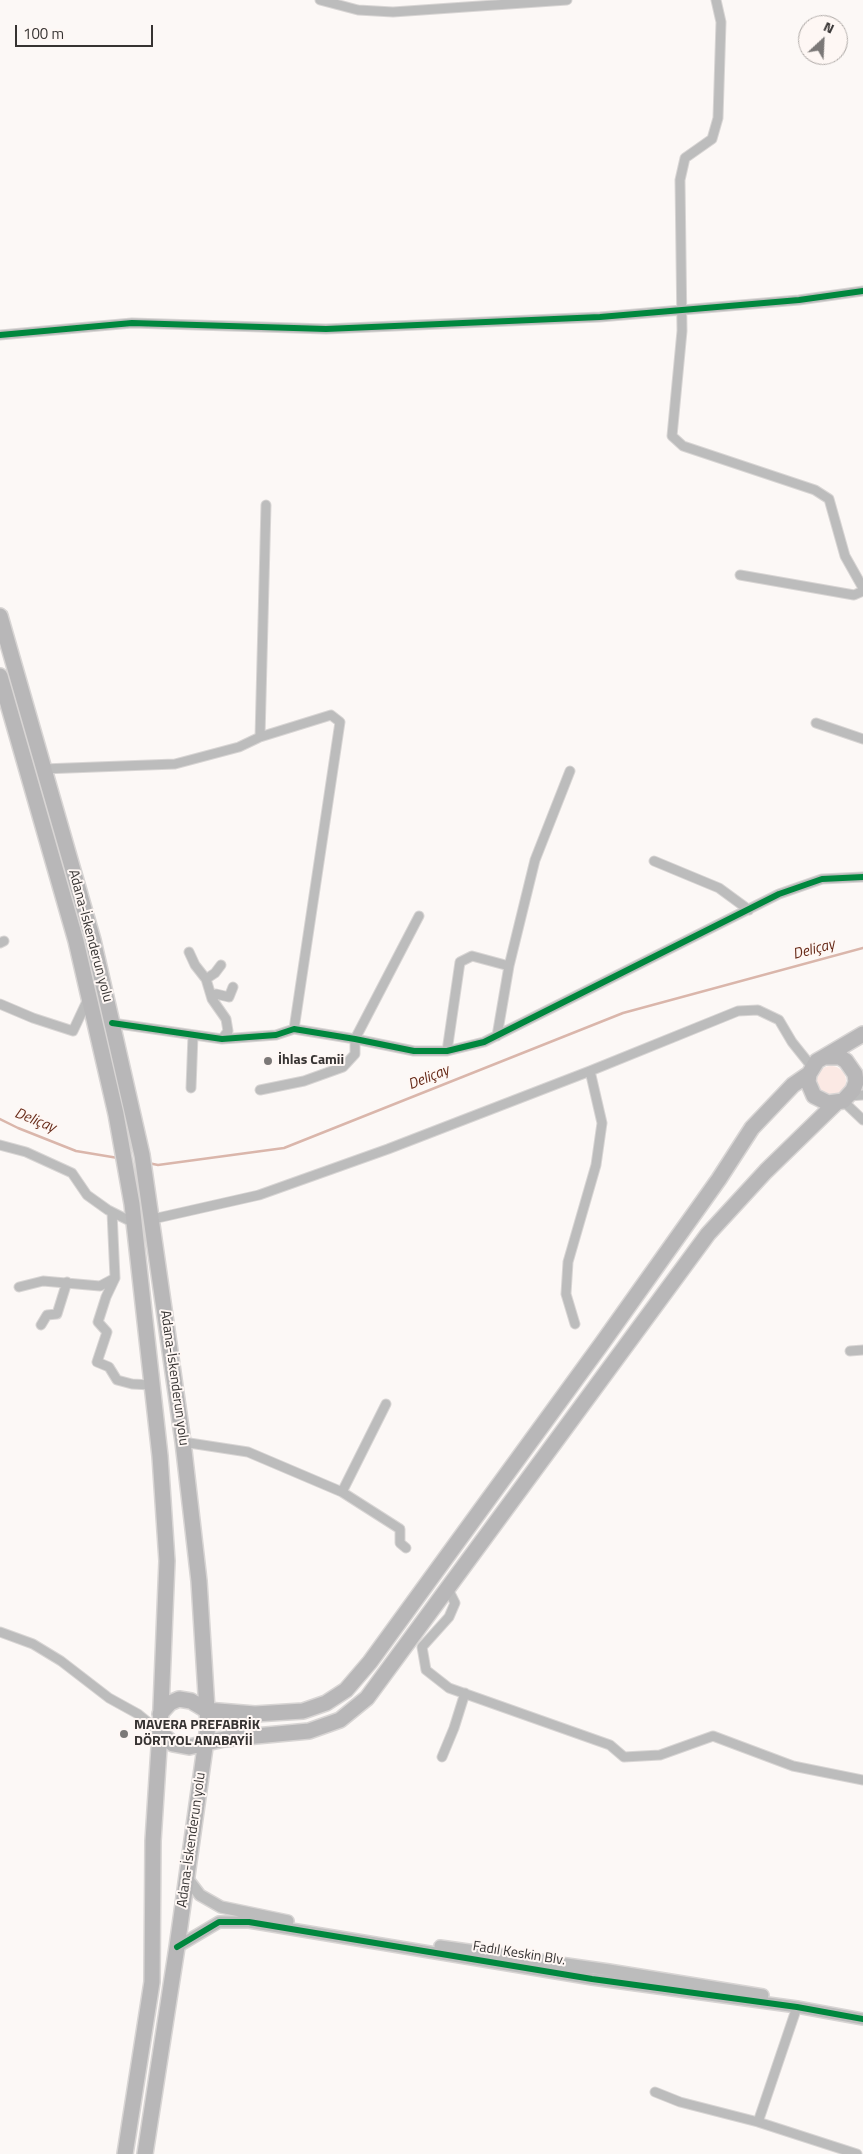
<!DOCTYPE html>
<html>
<head>
<meta charset="utf-8">
<style>
  body { margin:0 }
  #map { position:relative; width:863px; height:2154px; overflow:hidden; background:#fcf8f6; font-family:"Titillium Web",sans-serif }
  canvas { display:block }
  .north { position:absolute; left:798px; top:15px; width:50px; height:50px; box-sizing:border-box; background:#fef7f4; border:1px solid #aea9a6; border-radius:50%; rotate:25deg; font-size:14px; font-weight:700; line-height:20px; text-align:center; color:#363332 }
  .north::after { content:''; display:block; margin:auto; width:18px; height:22px; background:#7b7877; clip-path:polygon(50% 0,100% 100%,50% 72%,0 100%) }
  .scale { position:absolute; left:15px; top:25px; width:138px; height:22px; box-sizing:border-box; border:2px solid #363332; border-top:0; padding-left:6px; font-size:15px; line-height:18px; white-space:nowrap; color:#363332; -webkit-text-stroke:4px #fef7f4; paint-order:stroke }
</style>
</head>
<body>
<div id="map">
<canvas width="863" height="2154"></canvas>
<div class="north">N</div>
<div class="scale">100 m</div>
</div>
<script>
const ctx = document.querySelector('canvas').getContext('2d');
ctx.lineJoin = 'round';
function fillPath(path, color) { ctx.fillStyle = color; ctx.fill(path, 'evenodd'); }
const shape = rows => new Path2D(rows.map(r => 'M' + r).join(''));
function stroke(path, color, width, dash) { ctx.strokeStyle = color; ctx.lineWidth = width; ctx.lineCap = dash ? 'butt' : 'round'; ctx.setLineDash(dash || []); ctx.stroke(path); }
function write(font, color, halo, rows, align = 'center') {
  ctx.font = font + ' "Titillium Web",sans-serif'; ctx.lineWidth = 4; ctx.setLineDash([]); ctx.textBaseline = 'middle'; ctx.strokeStyle = halo; ctx.fillStyle = color; for (const [text, x, y, turn = 0] of rows) {
    ctx.save(); ctx.translate(x, y); ctx.rotate((+turn || 0) * Math.PI / 180); ctx.textAlign = isNaN(turn) ? turn : align; if (halo) ctx.strokeText(text, 0, 0); ctx.fillText(text, 0, 0); ctx.restore();
  }
}
fillPath(shape([
  '816 1081a15 15 0 1 1 30 0a15 15 0 1 1-30 0Z'
]), '#fbe9e4');
stroke(shape([
  [0,1119,18,1128,76,1151,118,1158],
  [148,1163,158,1165,284,1148,623,1013,863,948]
]), '#dab6ab', 2.5);
const minor = shape([
  [320,0,358,10,393,12,567,0],
  [716,0,721,22,718,118,712,139,685,158,680,180,682,331,672,436,683,446,815,490,829,499,845,556,863,588],
  [0,335,132,323,326,329,600,317,799,300,863,291],
  [740,575,854,595,863,591],
  [816,723,863,739],
  [260,737,266,505],
  [43,769,175,764,239,747,260,737,331,715,340,722,294,1029],
  [654,861,719,888,749,910],
  [0,943,4,941],
  [189,952,195,965,206,979,212,999,226,1019,228,1031,222,1039],
  [206,979,215,973,221,965],
  [212,999,216,994,229,997,233,987],
  [0,1004,33,1018,73,1031,88,999],
  [112,1023,222,1039,276,1035,294,1029,355,1039,414,1051,447,1051,484,1042,779,894,822,879,863,877],
  [497,1036,509,966,535,860,570,771],
  [447,1051,460,962,472,956,509,966],
  [191,1088,193,1035],
  [260,1090,304,1081,343,1067,355,1054,355,1039,419,916],
  [849,1096,863,1095],
  [843,1101,863,1120],
  [0,1145,26,1152,72,1173,87,1195,108,1210,134,1223],
  [153,1219,259,1195,388,1149,590,1071,738,1011,758,1010,779,1020,792,1042,812,1067],
  [115,1278,106,1297,98,1322,107,1332,97,1362,109,1367,117,1380,132,1384,151,1385],
  [19,1287,43,1281,100,1286,115,1278,112,1212],
  [575,1324,566,1294,568,1262,596,1165,602,1123,590,1071],
  [41,1325,47,1315,57,1314,67,1282],
  [850,1351,863,1350],
  [183,1442,248,1452,342,1492,386,1404],
  [342,1492,400,1529,400,1543,406,1548],
  [448,1589,455,1603,449,1617,422,1647,426,1670,449,1688,610,1745,624,1757,660,1755,713,1736,793,1766,863,1780],
  [0,1632,33,1644,61,1661,109,1698,138,1714,160,1732],
  [442,1757,454,1728,465,1693],
  [655,2092,680,2102,758,2122,857,2154],
  [758,2122,797,2007]
]);
const tertiary = shape([
  [187,1878,200,1895,221,1907,288,1921],
  [440,1946,609,1970,763,1995],
  [177,1947,219,1922,249,1922,592,1979,797,2007,863,2019]
]);
const trunk = shape([
  [0,616,93,940,142,1155,183,1442,199,1581,208,1726,177,1947,145,2154],
  [0,676,76,941,116,1114,132,1204,160,1456,167,1561,160,1732,153,1841,152,1982,125,2154],
  [824,1057,863,1034],
  [160,1714,170,1703,179,1699,191,1701,206,1710,255,1714,303,1711,326,1703,346,1690,370,1662,603,1342,719,1179,752,1128,793,1085,809,1074,817,1061,824,1057,840,1057,846,1061,855,1074,856,1082,853,1090,843,1101,828,1103,814,1096,808,1082,809,1074],
  [160,1732,173,1744,189,1747,224,1739,309,1731,340,1720,367,1698,708,1234,766,1171,836,1103]
]);
stroke(minor, '#d8d5d4', 11);
stroke(tertiary, '#d8d5d4', 14);
stroke(trunk, '#d8d5d4', 18);
stroke(minor, '#bcbcbc', 9);
stroke(tertiary, '#bcbcbc', 11);
stroke(trunk, '#b8b7b8', 15);
stroke(shape([
  [0,335,132,323,326,329,600,317,799,300,863,291],
  [112,1023,222,1039,276,1035,294,1029,355,1039,414,1051,447,1051,484,1042,779,894,822,879,863,877],
  [177,1947,219,1922,249,1922,592,1979,797,2007,863,2019]
]), '#00873e', 6);
for (const [x, y, r, color] of [
  [268,1061,5,"#7b7877"],
  [124,1734,5,"#7b7877"]
]) { const dot = new Path2D(); dot.arc(x, y, r, 0, 2 * Math.PI); ctx.fillStyle = color; ctx.fill(dot); stroke(dot, '#fef7f4', 2); }
write('14px', '#363332', '#fef7f4', [
  ["Adana-İskenderun yolu",90,936,75],
  ["Adana-İskenderun yolu",174,1378,82],
  ["Adana-İskenderun yolu",192,1840,-82],
  ["Fadıl Keskin Blv.",519,1954,9]
]);
write('bold 14px', '#363332', '#fef7f4', [
  ["İhlas Camii",278,1061],
  ["MAVERA PREFABRİK",134,1726],
  ["DÖRTYOL ANABAYİİ",134,1742]
], 'left');
write('italic 15px', '#672a18', '#fef7f4', [
  ["Deliçay",814,950,-15],
  ["Deliçay",429,1078,-22],
  ["Deliçay",35,1121,22]
]);
</script>
</body>
</html>
